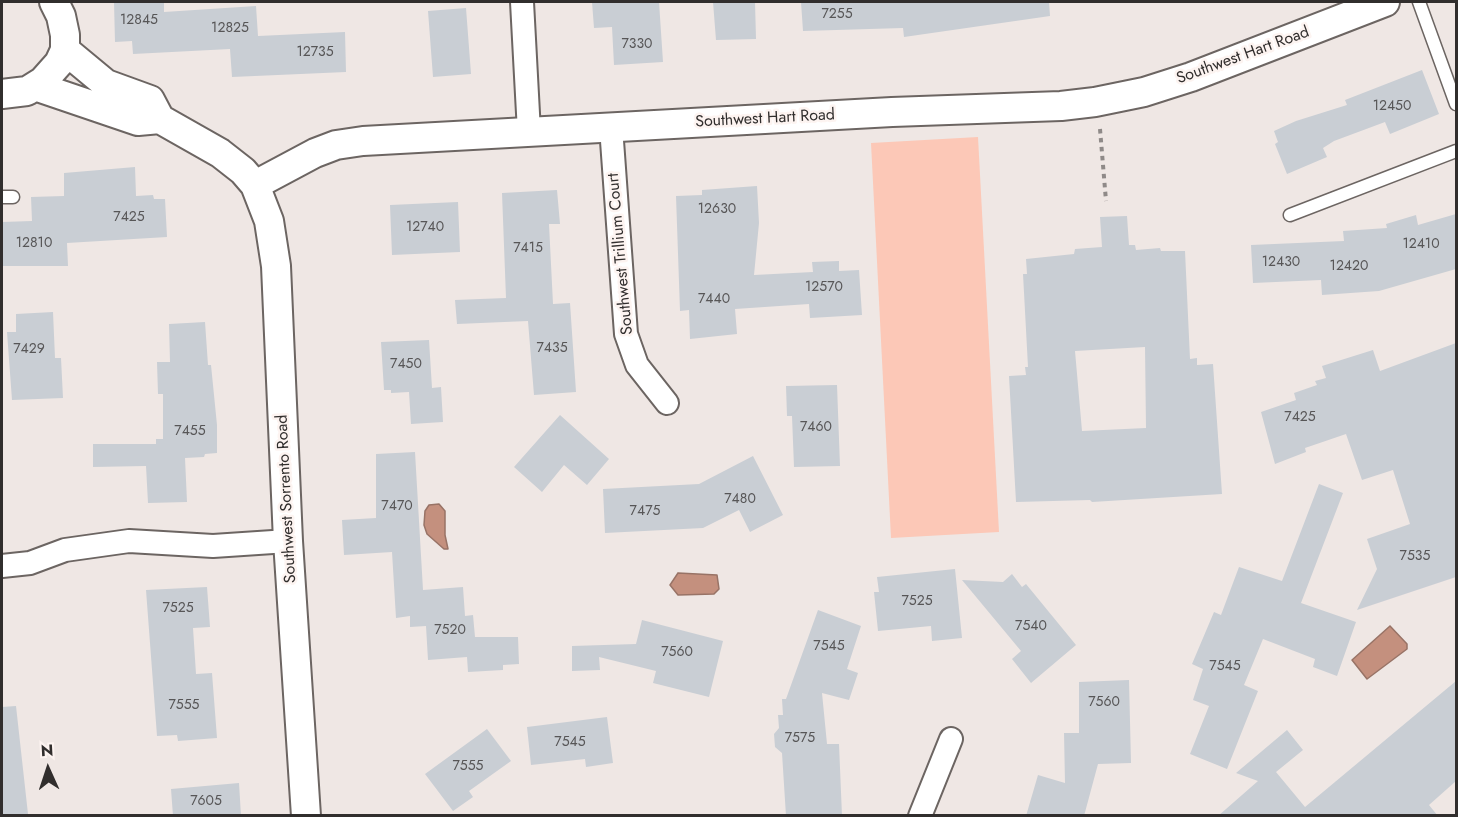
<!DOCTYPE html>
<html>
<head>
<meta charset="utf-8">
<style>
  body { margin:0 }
  #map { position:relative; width:1458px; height:817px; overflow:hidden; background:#efe7e4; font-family:Jost,sans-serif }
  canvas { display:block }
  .frame { position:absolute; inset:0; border:3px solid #312e2d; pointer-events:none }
  .north { position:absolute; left:18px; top:739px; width:60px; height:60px; -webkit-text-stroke:4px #fdf4f1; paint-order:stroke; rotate:357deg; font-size:16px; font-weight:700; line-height:24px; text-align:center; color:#312e2d }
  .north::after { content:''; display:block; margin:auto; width:21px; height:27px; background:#312e2d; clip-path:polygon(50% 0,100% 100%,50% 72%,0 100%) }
</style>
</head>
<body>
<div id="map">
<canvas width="1458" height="817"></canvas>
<div class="frame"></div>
<div class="north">N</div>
</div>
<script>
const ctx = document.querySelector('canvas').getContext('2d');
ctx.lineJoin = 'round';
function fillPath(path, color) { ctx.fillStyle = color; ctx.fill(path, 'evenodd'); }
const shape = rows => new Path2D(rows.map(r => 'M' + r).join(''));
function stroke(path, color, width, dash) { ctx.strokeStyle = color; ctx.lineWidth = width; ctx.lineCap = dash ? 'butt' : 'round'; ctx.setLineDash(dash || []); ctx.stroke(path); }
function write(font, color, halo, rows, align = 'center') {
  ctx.font = font + ' Jost,sans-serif'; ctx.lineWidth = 5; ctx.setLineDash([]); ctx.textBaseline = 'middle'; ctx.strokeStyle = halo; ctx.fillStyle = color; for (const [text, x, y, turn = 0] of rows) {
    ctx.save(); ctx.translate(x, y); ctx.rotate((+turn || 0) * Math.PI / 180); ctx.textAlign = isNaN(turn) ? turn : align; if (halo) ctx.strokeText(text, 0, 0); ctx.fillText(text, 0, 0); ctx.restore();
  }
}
fillPath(shape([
  [978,137,999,532,891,538,871,143]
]), '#fcc8b7');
const water = shape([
  [439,504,445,511,445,535,448,549,444,549,427,534,424,525,425,511,429,505,439,504],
  [678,573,717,575,719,589,714,594,678,595,670,585,678,573],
  [1390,626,1407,644,1407,649,1367,679,1352,660,1390,626]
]);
fillPath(water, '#c4907e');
stroke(water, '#987366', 1.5);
fillPath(shape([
  [114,2,164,2,164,12,256,6,258,36,345,32,346,72,232,77,230,49,133,54,132,41,115,42],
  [592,2,659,2,663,62,614,65,612,27,594,28],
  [713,2,755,2,756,39,716,40],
  [801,2,1049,2,1050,16,904,37,903,28,803,31],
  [466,8,471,74,433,77,428,11],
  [1422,70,1439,114,1390,134,1385,122,1334,141,1323,148,1327,157,1287,174,1275,144,1278,142,1274,131,1296,121,1347,105,1345,100],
  [135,167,136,196,153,195,154,199,165,199,167,237,67,243,68,266,2,266,2,222,32,221,31,197,64,196,64,173],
  [757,186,759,223,754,275,813,272,812,262,839,261,839,271,859,270,862,315,810,318,809,304,735,309,737,334,690,339,689,310,680,311,676,196,702,195,702,190],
  [557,190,560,224,549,224,553,304,570,303,576,392,534,395,528,321,457,324,455,300,506,298,502,193],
  [458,202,460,252,392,255,390,205],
  [1456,214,1456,269,1379,291,1322,295,1321,280,1253,283,1251,245,1344,241,1343,231,1387,228,1386,224,1416,215,1418,225],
  [1127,216,1129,245,1135,245,1136,250,1160,248,1161,251,1185,251,1190,359,1197,358,1197,365,1213,364,1222,494,1092,502,1090,500,1016,502,1009,376,1026,375,1025,367,1028,367,1023,274,1027,274,1026,259,1074,254,1075,249,1102,247,1100,217],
  [1145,347,1146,428,1082,431,1075,351],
  [53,312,55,358,61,358,63,398,12,400,7,332,16,332,16,314],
  [205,322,208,365,211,365,217,425,217,453,205,454,204,457,185,458,187,502,148,503,146,466,93,467,93,444,156,444,156,439,163,439,163,394,158,394,157,362,170,362,169,324],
  [429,340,432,388,441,387,443,422,411,424,409,392,391,393,391,390,384,390,381,342],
  [1456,343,1456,577,1357,610,1377,569,1367,539,1410,524,1393,470,1362,480,1346,434,1305,448,1306,452,1275,464,1261,412,1296,400,1294,393,1317,385,1315,381,1326,378,1322,366,1373,350,1380,371],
  [837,385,840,466,794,467,792,416,787,416,786,386],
  [560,415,609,459,587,485,564,465,542,492,514,467],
  [415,452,423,590,463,587,465,616,473,615,475,637,518,637,519,664,503,665,503,670,468,672,467,657,428,660,426,626,410,627,410,616,396,618,392,552,344,555,342,520,376,518,376,454],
  [753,456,783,515,750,532,739,510,703,528,605,533,603,489,699,484],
  [1319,484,1343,493,1301,603,1356,622,1337,676,1313,667,1315,659,1263,639,1244,685,1258,691,1227,769,1190,754,1209,706,1193,700,1203,669,1192,664,1214,612,1221,615,1239,567,1282,581],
  [955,569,962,638,932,641,931,626,878,631,874,592,879,592,877,577],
  [1012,574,1022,587,1026,584,1076,645,1031,683,1012,659,1021,651,962,580,1003,582],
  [207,587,210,627,193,628,196,674,212,673,217,738,178,741,177,735,157,736,146,590],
  [818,610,861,626,847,669,858,673,849,700,822,693,827,744,839,744,842,816,786,816,782,753,775,747,774,734,779,728,778,715,783,715,782,699,786,699],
  [642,620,723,641,709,697,653,683,656,671,599,657,600,670,572,671,572,646,636,644],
  [1129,680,1131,763,1098,764,1084,816,1026,816,1038,775,1065,783,1064,733,1079,733,1079,682],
  [1456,681,1456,781,1429,805,1438,816,1218,816,1258,781,1236,773,1287,730,1303,750,1276,772,1305,807],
  [16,706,28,814,2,816,2,707],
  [607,717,613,763,586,767,585,759,531,765,527,727],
  [487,729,511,761,469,791,473,797,453,811,425,774],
  [239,783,241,816,173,816,171,789]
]), '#c9ced4');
const service = shape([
  [1419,2,1456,104],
  [2,197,13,197],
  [1290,215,1456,151]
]);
const minor = shape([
  [522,2,529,132],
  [611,127,626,334,637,365,667,403],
  [2,566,30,563,65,550,129,541,213,546,288,541],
  [920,816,951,739]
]);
const tertiary = shape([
  [65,50,106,84,150,100,160,119],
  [35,86,138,121,160,119,220,153,243,171,255,185,315,153,336,145,363,141,892,112,1061,106,1095,102,1144,92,1191,77,1385,2],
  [2,94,27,91,43,81,59,63,65,50,65,35,61,16,54,2],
  [255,185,269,221,276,266,288,541,306,816]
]);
stroke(service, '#6c6562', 15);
stroke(minor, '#6c6562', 26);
stroke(tertiary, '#6c6562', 32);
stroke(shape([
  [1100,129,1106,201]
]), '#8f8a88', 4, [4.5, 4.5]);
stroke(service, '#fff', 12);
stroke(minor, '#fff', 22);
stroke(tertiary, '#fff', 28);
write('14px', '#575657', null, [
  ["7255",837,15],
  ["12845",139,21],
  ["12825",230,29],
  ["7330",637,45],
  ["12735",315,53],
  ["12450",1392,107],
  ["12630",717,210],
  ["7425",129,218],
  ["12740",425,228],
  ["12810",34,244],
  ["12410",1421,245],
  ["7415",528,249],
  ["12430",1281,263],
  ["12420",1349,267],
  ["12570",824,288],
  ["7440",714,300],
  ["7435",552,349],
  ["7429",29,350],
  ["7450",406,365],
  ["7425",1300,418],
  ["7460",816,428],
  ["7455",190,432],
  ["7480",740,500],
  ["7470",397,507],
  ["7475",645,512],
  ["7535",1415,557],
  ["7525",917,602],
  ["7525",178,609],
  ["7540",1031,627],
  ["7520",450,631],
  ["7545",829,647],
  ["7560",677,653],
  ["7545",1225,667],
  ["7560",1104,703],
  ["7555",184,706],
  ["7575",800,739],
  ["7545",570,743],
  ["7555",468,767],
  ["7605",206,802]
]);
write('16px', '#312e2d', '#fdf4f1', [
  ["Southwest Hart Road",1243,56,-20],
  ["Southwest Hart Road",765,119,-3],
  ["Southwest Trillium Court",621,254,-95],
  ["Southwest Sorrento Road",287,499,-93]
]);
</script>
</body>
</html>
